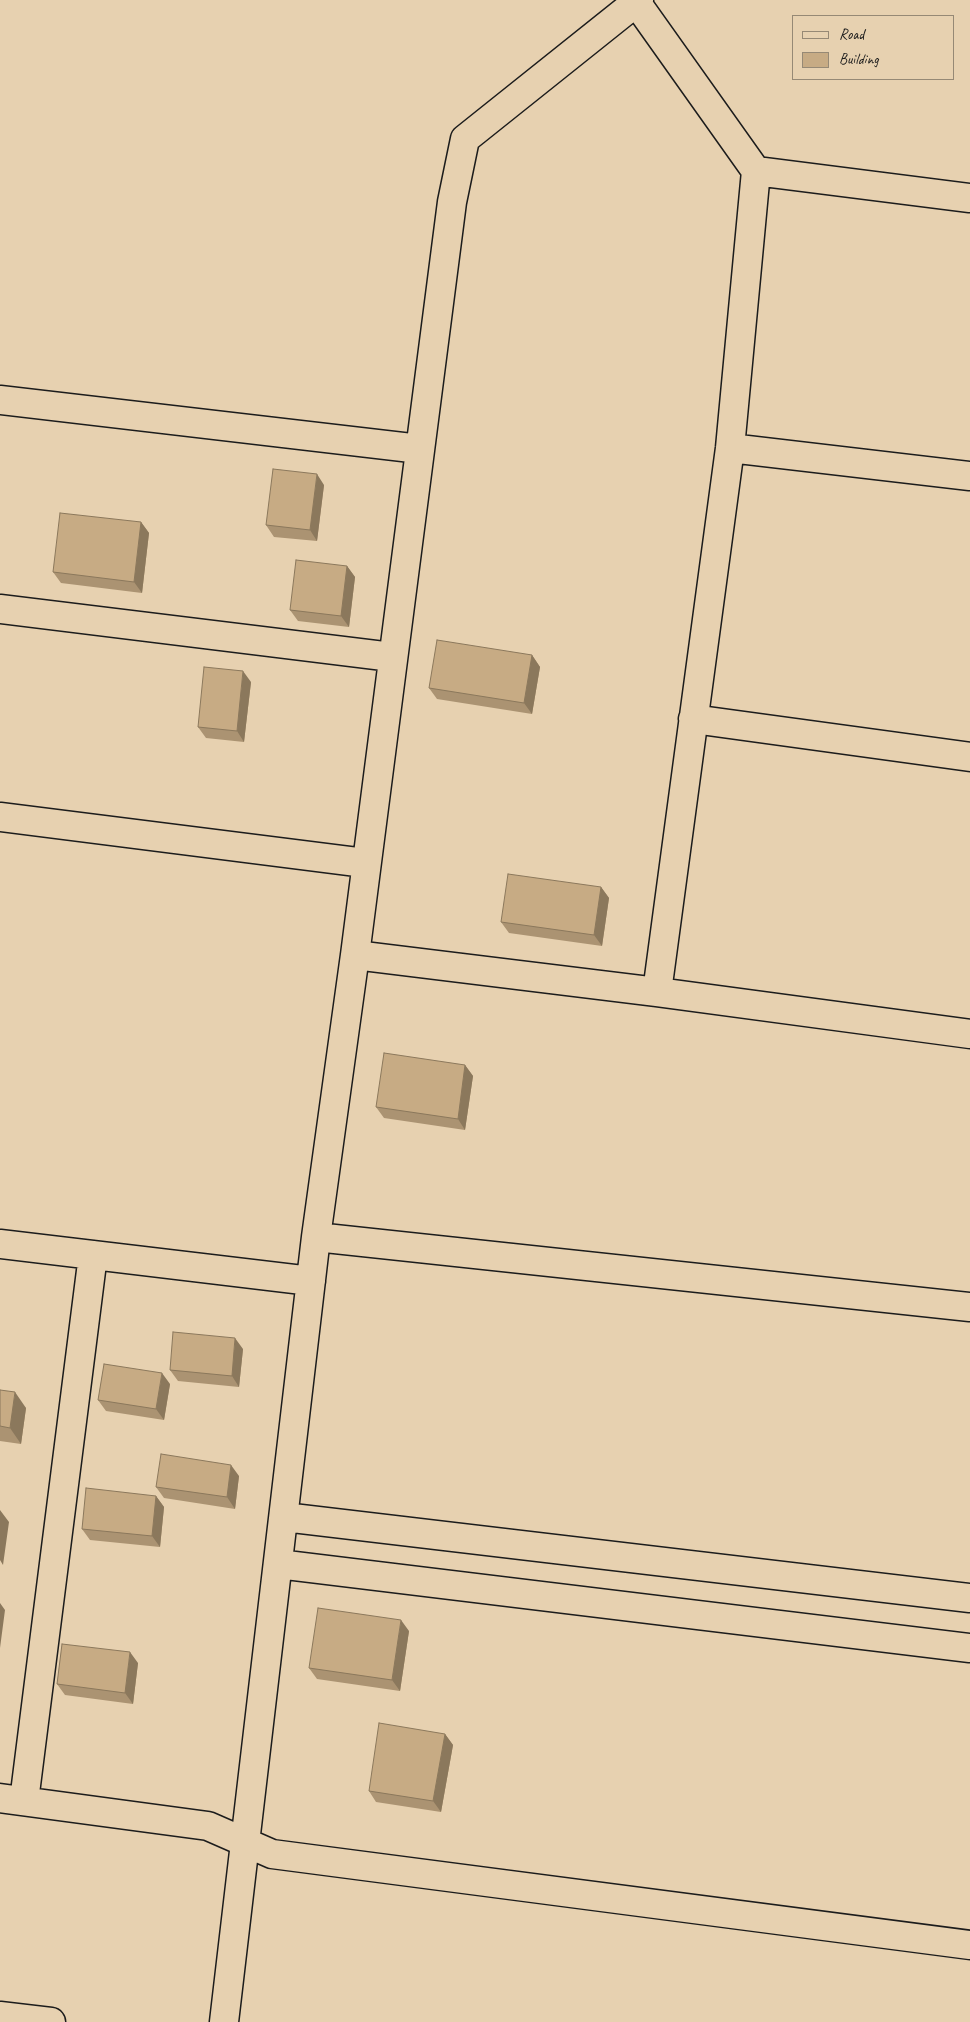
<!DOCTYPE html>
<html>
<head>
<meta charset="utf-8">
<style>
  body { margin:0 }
  #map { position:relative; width:970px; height:2022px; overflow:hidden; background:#e7d1b0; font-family:Caveat,sans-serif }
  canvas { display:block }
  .legend { position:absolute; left:792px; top:15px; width:162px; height:65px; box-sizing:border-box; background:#e7d1b0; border:1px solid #968975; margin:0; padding:6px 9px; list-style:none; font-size:15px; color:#1c1c1c }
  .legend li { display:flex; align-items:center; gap:10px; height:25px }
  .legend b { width:25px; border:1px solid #968975 }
</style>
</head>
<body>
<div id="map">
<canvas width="970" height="2022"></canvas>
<ul class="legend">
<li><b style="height:6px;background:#e7d1b0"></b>Road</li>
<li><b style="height:14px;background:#c7ab84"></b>Building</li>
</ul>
</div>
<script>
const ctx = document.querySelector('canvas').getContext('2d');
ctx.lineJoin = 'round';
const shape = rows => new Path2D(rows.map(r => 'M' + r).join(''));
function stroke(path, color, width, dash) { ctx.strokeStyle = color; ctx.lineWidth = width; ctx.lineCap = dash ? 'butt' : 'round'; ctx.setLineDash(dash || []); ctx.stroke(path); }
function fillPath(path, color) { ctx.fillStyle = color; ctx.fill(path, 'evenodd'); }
const minor = shape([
  [636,2,756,171,730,448,657,992],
  [756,171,970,198],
  [0,400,420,449],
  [730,448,970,476],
  [0,609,392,657],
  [693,719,970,757],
  [0,817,365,863],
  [355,955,657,992,970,1034],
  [316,1237,970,1307],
  [0,1244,311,1281],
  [284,1517,970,1598],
  [278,1564,970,1648],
  [0,1798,208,1826,272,1854,970,1945],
  [24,1801,93,1255],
  [0,2016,51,2022],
  [224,2022,316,1237,355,955,452,202,465,139,639,0]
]);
stroke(minor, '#1c1c1c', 31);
stroke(minor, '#e7d1b0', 28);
fillPath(shape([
  [324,485,317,541,274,537,266,525],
  [141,522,149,533,142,593,61,583,53,572],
  [347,566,355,577,349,627,298,621,290,610],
  [532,655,540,667,532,714,437,699,429,688],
  [251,682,244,742,206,738,198,727],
  [601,887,609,898,602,946,509,933,501,922],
  [465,1065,473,1076,465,1130,384,1118,376,1107],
  [243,1349,239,1387,178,1381,170,1370],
  [170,1384,164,1420,106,1411,98,1400],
  [0,1390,26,1408,21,1444,0,1441],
  [239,1476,235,1509,164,1498,156,1487],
  [156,1496,164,1507,160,1547,90,1540,82,1529],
  [409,1631,400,1691,317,1679,309,1668],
  [138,1663,133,1704,65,1695,57,1684],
  [445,1734,453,1745,441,1812,376,1802,369,1791]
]), '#ab9372');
fillPath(shape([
  [317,474,324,485,317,541,310,530],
  [141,522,149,533,142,593,134,582],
  [347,566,355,577,349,627,341,616],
  [532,655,540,667,532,714,524,703],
  [243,671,251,682,244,742,237,731],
  [601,887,609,898,602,946,594,935],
  [465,1065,473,1076,465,1130,458,1119],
  [235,1338,243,1349,239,1387,232,1376],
  [162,1373,170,1384,164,1420,156,1409],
  [15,1392,26,1408,21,1444,10,1428],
  [231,1465,239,1476,235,1509,227,1497],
  [156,1496,164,1507,160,1547,152,1536],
  [0,1510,9,1522,3,1565,0,1560],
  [0,1603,5,1610,0,1648],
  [401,1620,409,1631,400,1691,392,1680],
  [130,1652,138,1663,133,1704,125,1693],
  [445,1734,453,1745,441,1812,433,1801]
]), '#8b785c');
const building = shape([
  [273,469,317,474,310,530,266,525,273,469],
  [60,513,141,522,134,582,53,572,60,513],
  [296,560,347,566,341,616,290,610,296,560],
  [437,640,532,655,524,703,429,688,437,640],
  [204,667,243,671,237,731,198,727,204,667],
  [508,874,601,887,594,935,501,922,508,874],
  [384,1053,465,1065,458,1119,376,1107,384,1053],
  [173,1332,235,1338,232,1376,170,1370,173,1332],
  [104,1364,162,1373,156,1409,98,1400,104,1364],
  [0,1390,15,1392,10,1428,0,1426,0,1390],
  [161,1454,231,1465,227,1497,156,1487,161,1454],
  [86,1488,156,1496,152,1536,82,1529,86,1488],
  [318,1608,401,1620,392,1680,309,1668,318,1608],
  [62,1644,130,1652,125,1693,57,1684,62,1644],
  [379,1723,445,1734,433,1801,369,1791,379,1723]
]);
fillPath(building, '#c7ab84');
stroke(building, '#8b785c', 1);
</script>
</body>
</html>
